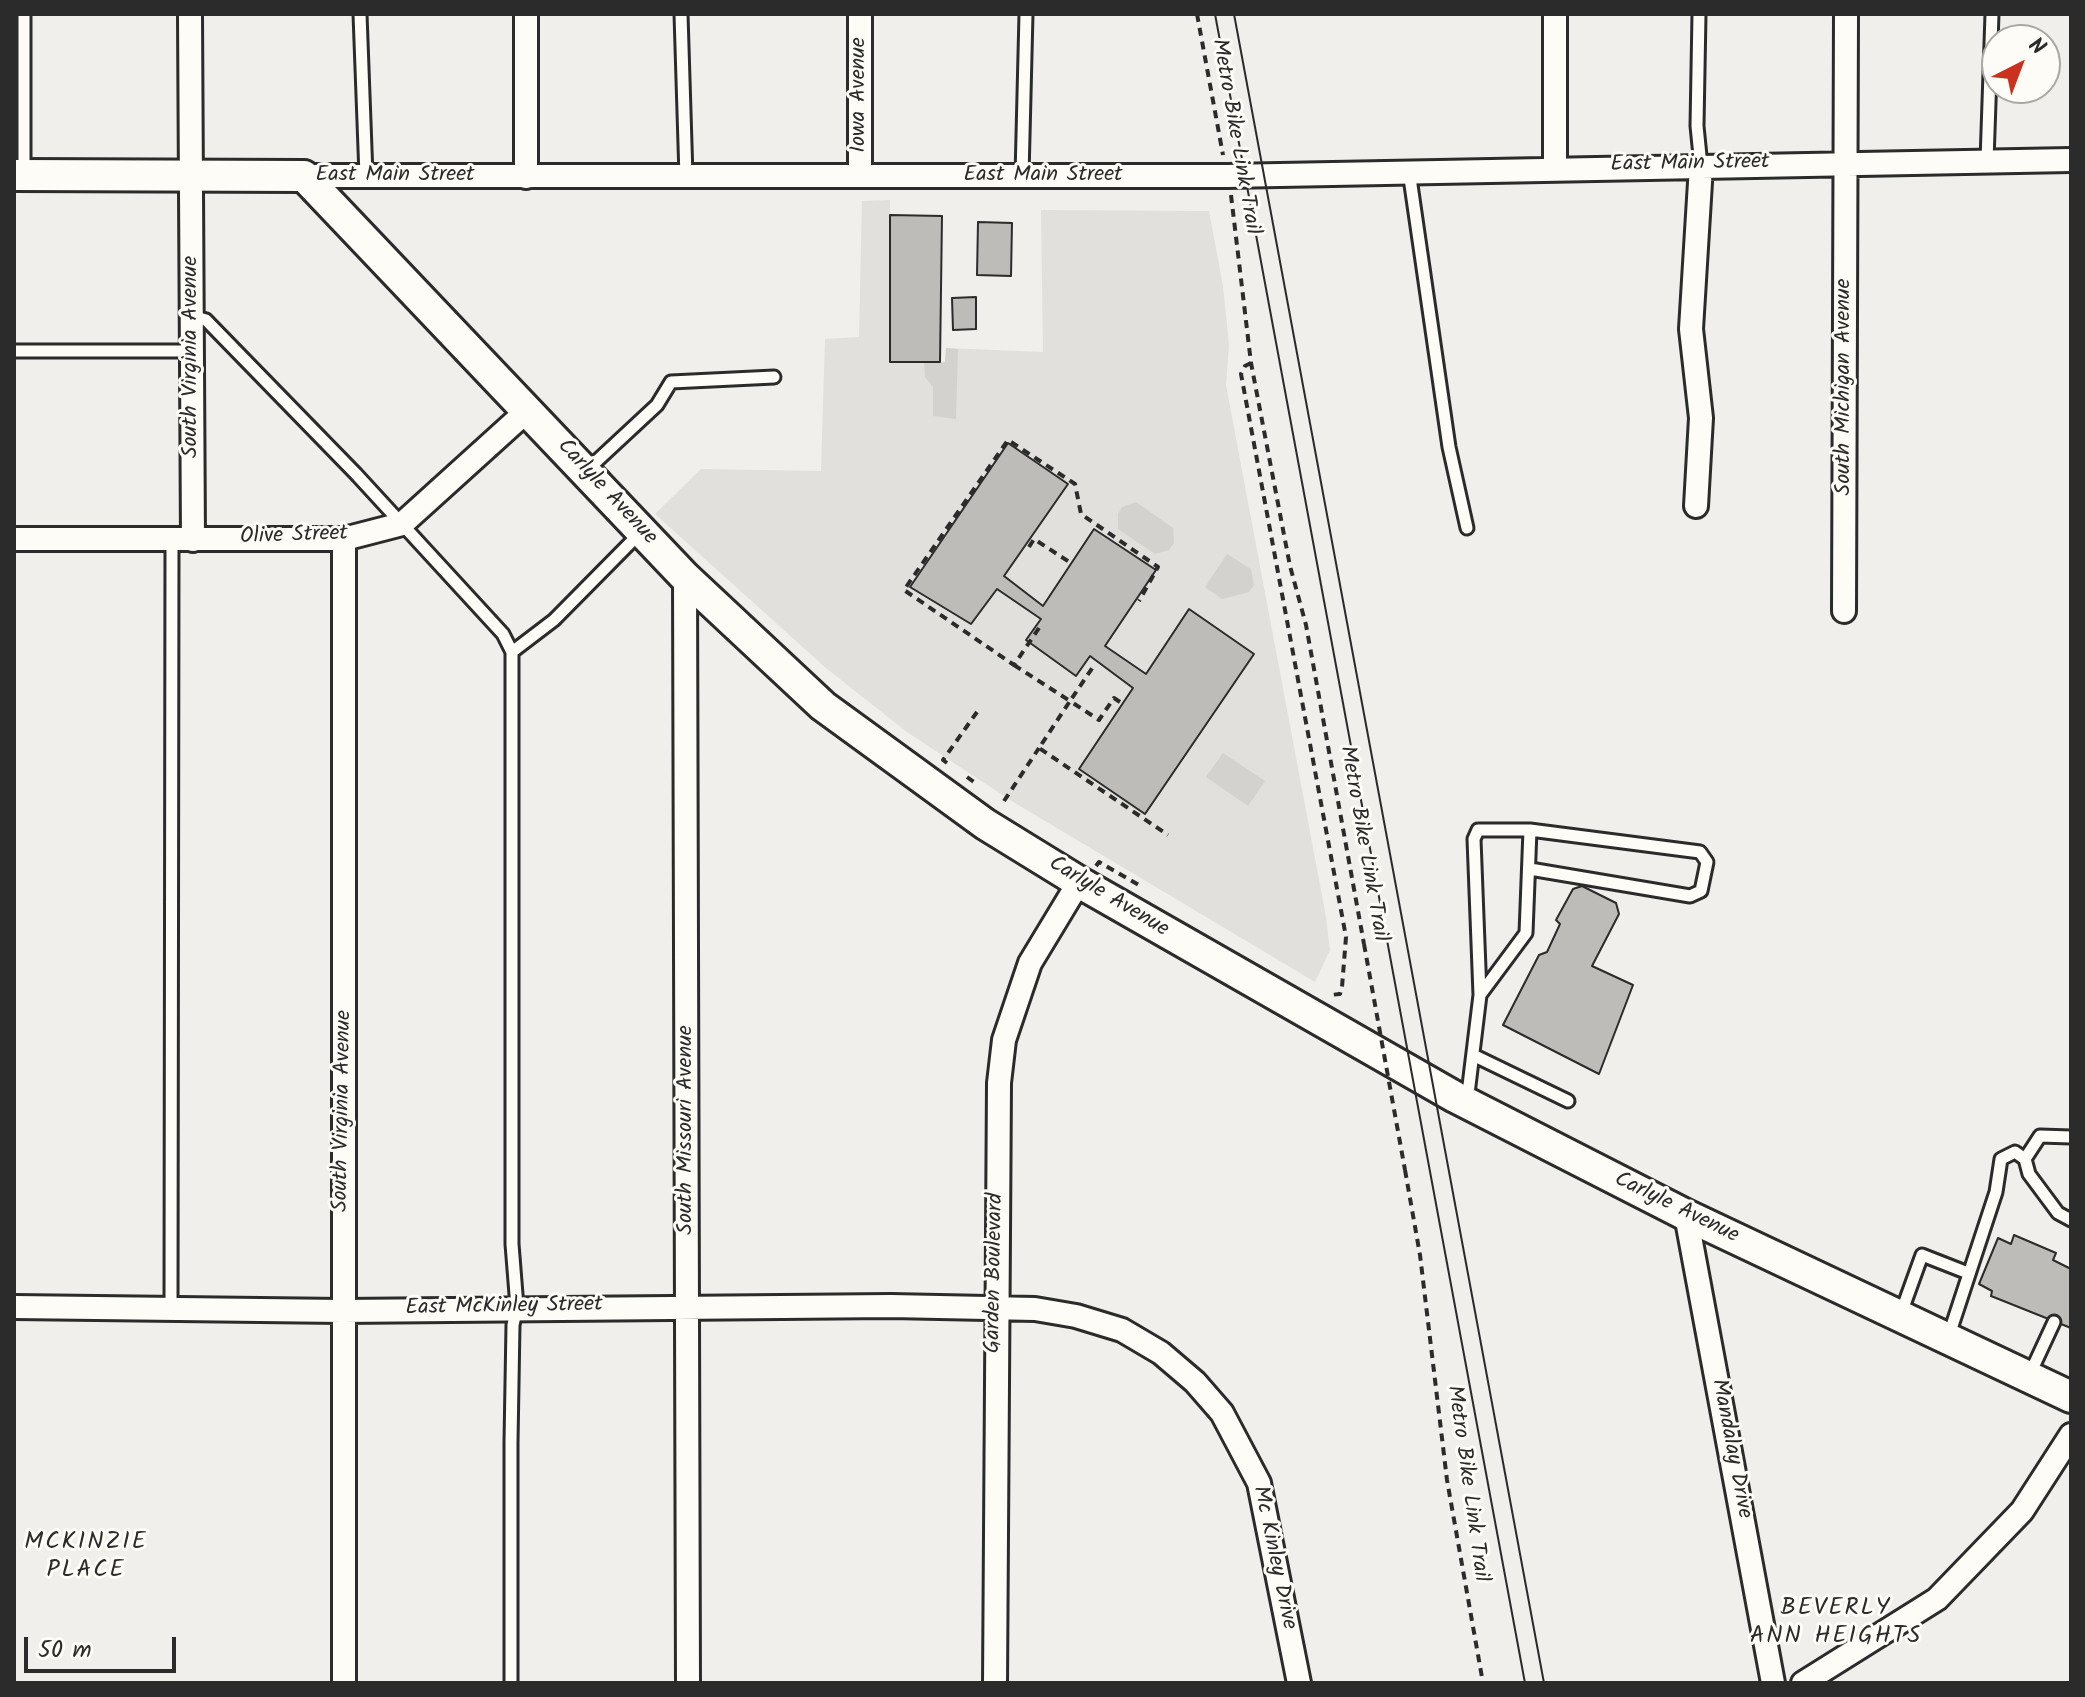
<!DOCTYPE html>
<html>
<head>
<meta charset="utf-8">
<style>
  body { margin:0 }
  #map { position:relative; width:2085px; height:1697px; overflow:hidden; background:#f0efeb; font-family:Kalam,sans-serif }
  canvas { display:block }
  .frame { position:absolute; inset:0; border:16px solid #2b2b2b; pointer-events:none }
  .north { position:absolute; left:1981px; top:24px; width:80px; height:80px; box-sizing:border-box; background:#fdfcf7; border:2px solid #a9a8a5; border-radius:50%; rotate:42deg; font-size:22px; font-weight:700; line-height:32px; text-align:center; color:#2b2b2b }
  .north::after { content:''; display:block; margin:auto; width:28px; height:36px; background:#c8321e; clip-path:polygon(50% 0,100% 100%,50% 72%,0 100%) }
  .scale { position:absolute; left:24px; top:1637px; width:152px; height:36px; box-sizing:border-box; border:4px solid #2b2b2b; border-top:0; padding-left:10px; font-size:24px; line-height:28px; white-space:nowrap; color:#2b2b2b; -webkit-text-stroke:6px #fdfcf7; paint-order:stroke }
</style>
</head>
<body>
<div id="map">
<canvas width="2085" height="1697"></canvas>
<div class="frame"></div>
<div class="north">N</div>
<div class="scale">50 m</div>
</div>
<script>
const ctx = document.querySelector('canvas').getContext('2d');
ctx.lineJoin = 'round';
function fillPath(path, color) { ctx.fillStyle = color; ctx.fill(path, 'evenodd'); }
const shape = rows => new Path2D(rows.map(r => 'M' + r).join(''));
function stroke(path, color, width, dash) { ctx.strokeStyle = color; ctx.lineWidth = width; ctx.lineCap = dash ? 'butt' : 'round'; ctx.setLineDash(dash || []); ctx.stroke(path); }
function write(font, color, halo, rows, align = 'center') {
  ctx.font = font + ' Kalam,sans-serif'; ctx.lineWidth = 6; ctx.setLineDash([]); ctx.textBaseline = 'middle'; ctx.strokeStyle = halo; ctx.fillStyle = color; for (const [text, x, y, turn = 0] of rows) {
    ctx.save(); ctx.translate(x, y); ctx.rotate((+turn || 0) * Math.PI / 180); ctx.textAlign = isNaN(turn) ? turn : align; if (halo) ctx.strokeText(text, 0, 0); ctx.fillText(text, 0, 0); ctx.restore();
  }
}
fillPath(shape([
  [890,200,890,362,945,362,946,348,1043,352,1041,210,1209,211,1223,286,1229,345,1226,385,1326,917,1330,950,1315,982,1010,800,907,732,826,668,655,514,701,469,821,471,825,339,859,337,862,201]
]), '#e1e0dc');
fillPath(shape([
  [946,348,958,349,956,419,933,416,933,387,925,377,924,362,945,362],
  [1136,502,1173,528,1174,543,1169,550,1155,554,1118,529,1118,514,1122,507],
  [1227,554,1251,569,1254,585,1249,592,1222,599,1205,587],
  [1223,753,1265,781,1248,806,1206,777]
]), '#d3d2cf');
const building = shape([
  [890,215,942,216,940,362,890,362,890,215],
  [978,222,1012,223,1011,276,977,275,978,222],
  [976,297,976,329,953,330,952,298,976,297],
  [1008,443,1068,484,1004,576,1043,606,1094,529,1156,570,1105,646,1146,674,1189,609,1254,654,1145,814,1079,769,1133,688,1090,656,1076,676,1026,640,1041,619,997,589,971,624,910,587,1008,443],
  [1582,886,1616,903,1619,914,1592,966,1633,985,1599,1074,1503,1025,1539,955,1547,952,1560,924,1556,920,1573,889,1582,886],
  [2014,1235,2056,1253,2053,1260,2071,1269,2071,1328,1991,1296,1992,1291,1979,1284,1998,1238,2011,1244,2014,1235]
]);
fillPath(building, '#bdbcb8');
stroke(building, '#2b2b2b', 2);
const lane = shape([
  [24,14,24,174],
  [360,14,366,176],
  [681,14,686,177],
  [1699,14,1697,126,1701,166],
  [1987,161,1992,14],
  [1409,171,1449,447,1467,528],
  [1022,176,1026,14],
  [192,316,206,320,356,474,503,634,512,652,512,1244,517,1307,513,1325,511,1442,511,1683],
  [14,351,192,351],
  [586,471,657,405,671,382,774,377],
  [512,652,554,620,640,533],
  [1480,995,1526,933,1530,830],
  [1475,1056,1568,1101],
  [1467,1102,1480,995,1474,839,1478,830,1530,830,1700,852,1707,862,1701,891,1690,896,1530,869],
  [2025,1159,2029,1174,2058,1213,2071,1220],
  [171,1307,172,539],
  [1900,1316,1922,1255,1968,1273],
  [1948,1338,1996,1192,2001,1159,2015,1152,2025,1159,2040,1136,2071,1137],
  [2029,1376,2054,1322]
]);
const street = shape([
  [190,14,193,540],
  [1555,167,1555,14],
  [304,176,1227,176,2071,160],
  [860,176,860,14],
  [526,177,526,14],
  [1696,506,1701,418,1691,329,1701,166],
  [14,539,344,539,402,524,528,410],
  [344,539,344,1683],
  [685,577,688,1683],
  [1844,611,1846,14],
  [1686,1215,1773,1683],
  [14,1307,342,1311,891,1306,1035,1309,1076,1316,1122,1330,1161,1353,1195,1382,1222,1413,1259,1483,1299,1683],
  [995,1683,999,1083,1004,1040,1030,963,1079,882],
  [1803,1683,1937,1599,2022,1511,2071,1435]
]);
const secondary = shape([
  [14,175,304,176,685,577,823,706,985,824,1084,885,1455,1097,1686,1215,2071,1397]
]);
stroke(lane, '#2b2b2b', 17);
stroke(street, '#2b2b2b', 28);
stroke(secondary, '#2b2b2b', 36);
stroke(shape([
  [1197,14,1223,155],
  [1231,195,1251,363,1290,566,1306,625,1364,944],
  [1251,363,1245,366,1241,374,1346,937,1342,987,1340,994,1330,995],
  [1029,547,1034,539,1071,563],
  [1039,628,1014,665,904,590,1008,440,1075,484,1081,514,1158,567,1139,601],
  [1014,665,1070,701,1095,664],
  [1120,702,1114,698,1099,720,1070,701,1039,748,1168,835],
  [947,763,943,760,977,712],
  [967,777,978,785],
  [1004,801,1039,748],
  [1096,866,1099,862,1139,885],
  [1405,1170,1420,1255,1447,1480,1483,1683]
]), '#2b2b2b', 4, [8, 6]);
stroke(lane, '#fdfcf7', 11);
stroke(street, '#fdfcf7', 22);
stroke(secondary, '#fdfcf7', 30);
stroke(shape([
  [1215,14,1525,1683],
  [1234,14,1544,1683]
]), '#2b2b2b', 2);
stroke(shape([
  [1364,944,1405,1170]
]), '#2b2b2b', 4, [8, 6]);
write('22px', '#2b2b2b', '#fdfcf7', [
  ["Iowa Avenue",860,95,-90],
  ["Metro Bike Link Trail",1234,137,80],
  ["East Main Street",1690,165,-1],
  ["East Main Street",395,176],
  ["East Main Street",1043,176],
  ["South Virginia Avenue",192,357,-90],
  ["South Michigan Avenue",1845,387,-90],
  ["Carlyle Avenue",606,493,47],
  ["Olive Street",294,537,-2],
  ["Metro Bike Link Trail",1362,844,80],
  ["Carlyle Avenue",1108,898,31],
  ["South Virginia Avenue",344,1111,-89],
  ["South Missouri Avenue",687,1130,-90],
  ["Carlyle Avenue",1676,1209,26],
  ["Garden Boulevard",996,1273,-89],
  ["East McKinley Street",504,1308,-1],
  ["Mandalay Drive",1730,1449,79],
  ["Metro Bike Link Trail",1466,1484,82],
  ["Mc Kinley Drive",1273,1558,78]
]);
ctx.letterSpacing = '2px';
write('24px', '#2b2b2b', '#fdfcf7', [
  ["MCKINZIE",86,1544],
  ["PLACE",86,1572],
  ["BEVERLY",1836,1610],
  ["ANN HEIGHTS",1836,1638]
]);
ctx.letterSpacing = '0px';
</script>
</body>
</html>
